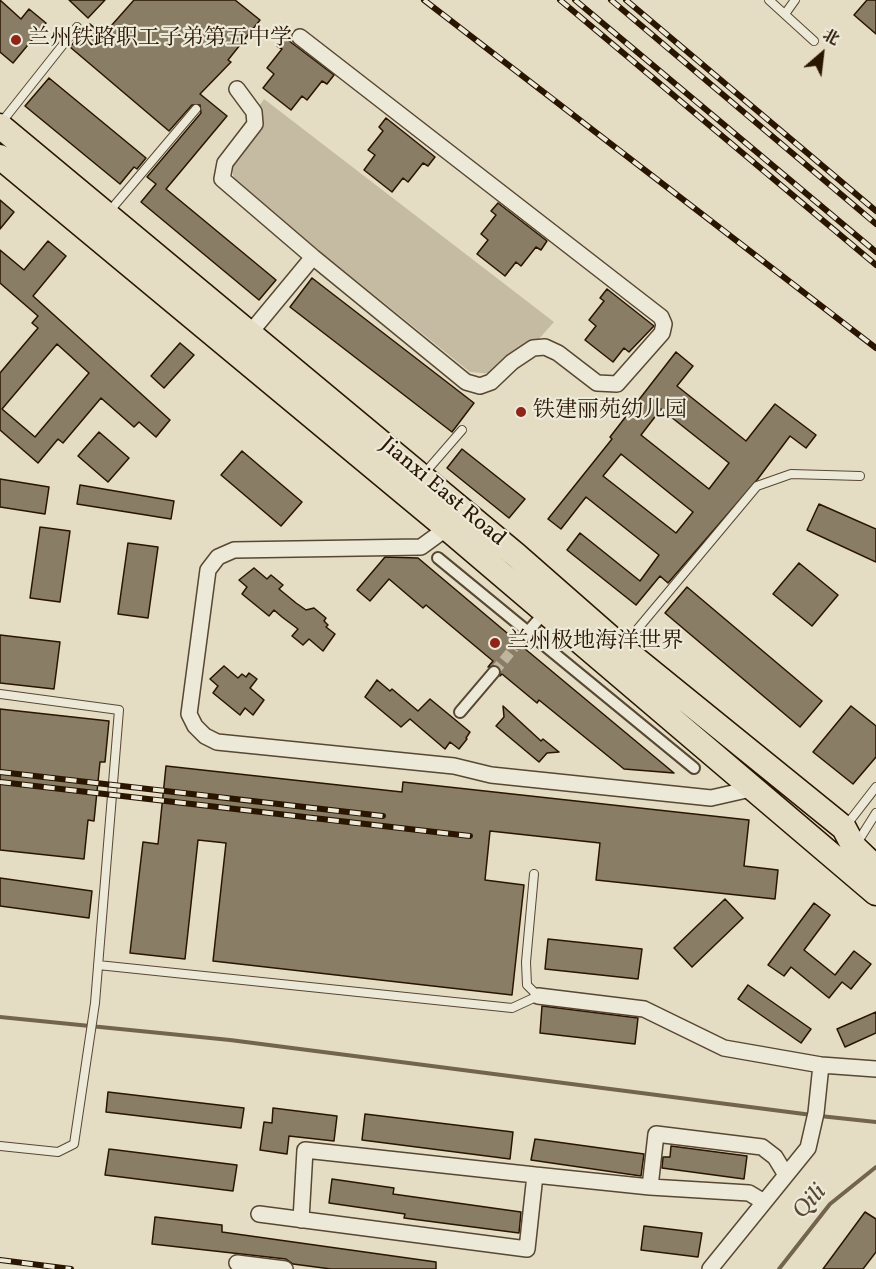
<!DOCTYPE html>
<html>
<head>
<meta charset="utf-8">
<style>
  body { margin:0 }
  #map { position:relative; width:876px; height:1269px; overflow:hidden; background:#e4ddc3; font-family:Vollkorn,"Noto Serif SC",serif }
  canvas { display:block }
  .north { position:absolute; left:792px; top:24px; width:60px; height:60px; -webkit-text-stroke:4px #ede9d8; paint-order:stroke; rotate:28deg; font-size:16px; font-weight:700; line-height:24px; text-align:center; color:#291500 }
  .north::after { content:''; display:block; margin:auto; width:21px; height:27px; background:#291500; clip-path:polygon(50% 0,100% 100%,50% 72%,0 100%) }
</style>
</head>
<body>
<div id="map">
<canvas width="876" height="1269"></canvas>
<div class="north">北</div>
</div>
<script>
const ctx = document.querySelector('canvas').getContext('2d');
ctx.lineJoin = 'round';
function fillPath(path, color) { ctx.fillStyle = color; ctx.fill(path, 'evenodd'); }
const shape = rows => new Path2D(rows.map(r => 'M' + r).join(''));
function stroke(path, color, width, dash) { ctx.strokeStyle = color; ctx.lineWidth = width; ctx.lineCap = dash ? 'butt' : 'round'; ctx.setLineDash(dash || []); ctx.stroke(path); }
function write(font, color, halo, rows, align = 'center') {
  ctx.font = font + ' Vollkorn,"Noto Serif SC",serif'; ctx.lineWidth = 4.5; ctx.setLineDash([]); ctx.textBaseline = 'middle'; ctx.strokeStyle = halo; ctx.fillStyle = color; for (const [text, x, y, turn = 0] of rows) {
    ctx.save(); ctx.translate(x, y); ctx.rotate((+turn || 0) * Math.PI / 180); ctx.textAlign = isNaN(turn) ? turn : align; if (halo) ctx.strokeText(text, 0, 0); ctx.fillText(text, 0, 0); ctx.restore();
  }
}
fillPath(shape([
  [264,99,554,322,507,375,470,372,234,182,232,166,259,131,261,123,259,106]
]), '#c4bba2');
stroke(shape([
  [0,1017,230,1040,812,1115],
  [820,1116,876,1122],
  [779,1269,830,1204,876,1167]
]), '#73644d', 4);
const building = shape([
  [0,0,21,19,29,9,46,23,13,63,0,52,0,0],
  [69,0,105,0,88,18,69,0],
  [134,0,235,0,260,20,228,60,231,62,200,94,227,116,166,189,276,280,259,300,141,202,156,184,147,177,201,113,200,105,192,105,169,131,70,47,90,24,103,35,134,0],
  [867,0,876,0,876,34,854,15,867,0],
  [284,37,334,75,327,84,322,81,307,100,302,96,291,110,263,88,274,74,267,68,282,49,277,46,284,37],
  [49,78,146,158,137,169,134,167,120,184,25,106,49,78],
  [386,118,435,157,428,166,423,163,408,182,403,178,392,192,364,170,375,155,368,150,383,131,379,127,386,118],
  [0,200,14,212,0,229,0,200],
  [498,203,547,241,541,250,536,247,521,266,516,262,505,276,477,254,488,240,481,234,496,215,491,211,498,203],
  [48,241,66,256,33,296,170,420,156,437,139,422,134,427,101,398,63,443,58,439,38,463,0,430,0,373,38,328,32,323,38,316,0,283,0,250,24,270,48,241],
  [57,344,89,373,35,437,2,409,57,344],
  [312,278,474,403,452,432,290,307,312,278],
  [607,289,654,326,629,352,624,348,613,362,585,340,596,326,589,320,604,301,600,298,607,289],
  [180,343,194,355,164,388,151,376,180,343],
  [676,352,693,366,677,386,746,441,775,404,816,435,806,448,790,436,757,480,668,583,660,576,636,605,567,550,580,533,640,581,659,555,586,497,561,529,548,519,612,439,610,437,676,352],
  [661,409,729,463,709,489,641,435,661,409],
  [621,454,693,512,676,533,603,476,621,454],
  [99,432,129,458,108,482,78,456,99,432],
  [462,449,525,499,509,518,447,468,462,449],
  [242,451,302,502,281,526,221,475,242,451],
  [0,479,49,487,45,514,0,507,0,479],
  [80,485,174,501,171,519,77,504,80,485],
  [819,504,876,529,876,562,807,530,819,504],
  [40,527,70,531,60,602,30,598,40,527],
  [128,543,158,547,148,618,118,614,128,543],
  [385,557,418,558,513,638,511,645,514,649,524,648,674,773,624,769,539,700,537,703,502,674,500,676,498,666,488,667,493,661,426,605,423,608,389,579,370,601,357,590,385,557],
  [799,563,838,595,812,626,773,594,799,563],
  [254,568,267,579,271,575,283,585,279,589,296,603,306,610,314,608,326,618,324,621,328,625,326,627,335,634,323,651,309,639,303,645,292,636,298,629,282,617,274,610,269,616,242,594,247,587,239,580,254,568],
  [687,587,822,701,800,727,665,613,687,587],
  [0,635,60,642,54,689,0,683,0,635],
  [224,666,238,678,242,674,246,677,249,673,257,679,250,688,264,700,253,715,245,708,240,715,213,693,218,686,210,679,224,666],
  [377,680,390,691,392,689,418,711,430,699,470,732,466,738,467,739,459,749,450,742,445,749,410,719,401,727,365,697,377,680],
  [503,706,541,741,543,739,559,752,547,753,539,762,496,726,504,717,503,706],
  [851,706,876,726,876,757,853,784,813,752,851,706],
  [0,709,109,721,105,762,100,762,94,821,88,820,84,859,0,850,0,709],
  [166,766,402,792,403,782,749,820,744,866,778,870,775,899,596,880,600,843,490,831,485,880,524,885,512,995,213,961,226,843,198,840,185,959,130,953,143,842,158,844,166,766],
  [0,878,92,891,89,918,0,906,0,878],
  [725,899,743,918,692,967,674,948,725,899],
  [814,903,830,915,804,950,835,975,854,951,871,964,851,989,842,982,829,998,791,967,784,976,768,965,814,903],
  [548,939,642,949,638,979,545,969,548,939],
  [748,985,811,1029,801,1043,738,999,748,985],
  [542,1006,638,1018,635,1044,540,1033,542,1006],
  [876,1012,876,1033,845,1047,837,1029,876,1012],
  [108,1092,244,1108,241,1128,106,1112,108,1092],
  [273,1108,337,1116,334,1141,289,1136,287,1154,260,1150,264,1122,272,1123,273,1108],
  [365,1114,513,1132,510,1159,362,1140,365,1114],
  [535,1139,644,1154,641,1176,531,1160,535,1139],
  [671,1146,747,1156,744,1179,662,1168,663,1157,670,1157,671,1146],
  [109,1149,237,1165,233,1191,105,1175,109,1149],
  [332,1179,394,1188,393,1194,521,1212,519,1233,404,1218,405,1214,329,1203,332,1179],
  [865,1212,876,1219,876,1252,863,1269,823,1269,865,1212],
  [155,1217,222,1225,222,1232,436,1262,436,1269,331,1269,293,1264,286,1259,152,1244,155,1217],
  [644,1226,702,1233,698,1257,641,1250,644,1226]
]);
fillPath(building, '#8a7d65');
stroke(building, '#291500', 1.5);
stroke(shape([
  [494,672,518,643]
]), '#bfb59c', 10, [10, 5]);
const service = shape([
  [769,0,814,41],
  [785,14,795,0],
  [1,123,77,27],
  [108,213,196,109],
  [423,475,462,430],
  [625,644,757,486,791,474,860,476],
  [0,694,119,710,95,1003,74,1144,58,1152,0,1146],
  [845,827,876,787],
  [857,843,876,813],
  [98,965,512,1008,538,996,527,985,526,962,534,874]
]);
const pedestrian = shape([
  [438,558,694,768],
  [518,643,546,611],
  [460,712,494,672]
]);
const minor = shape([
  [300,37,661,317,664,324,662,333,617,384,597,383,558,353,545,347,533,348,512,362,491,382,480,386,466,382,313,257],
  [237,89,254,112,255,124,225,163,222,179,313,257,250,333],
  [447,528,421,547,234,550,218,557,208,570,189,714,195,726,205,736,217,742,454,766,491,775,711,798,755,788],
  [538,996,644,1009,724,1048,821,1065,876,1069],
  [535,1175,650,1187,656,1134,762,1147,775,1157,786,1175],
  [650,1187,749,1193,764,1202],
  [259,1214,527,1249,535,1175,305,1150,301,1220],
  [237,1263,285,1269],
  [710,1269,808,1148,816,1113,821,1065]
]);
const trunk = shape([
  [0,126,516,555,622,648,844,828,854,847,876,868],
  [0,157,447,528,876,893]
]);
stroke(service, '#584731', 10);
stroke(pedestrian, '#584731', 14);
stroke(minor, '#584731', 18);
stroke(trunk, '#291500', 27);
stroke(service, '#ede9d8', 8);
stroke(pedestrian, '#ede9d8', 10);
stroke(minor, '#ede9d8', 15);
stroke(trunk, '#e4ddc3', 24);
const rail = shape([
  [424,0,876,348],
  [560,0,876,265],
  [575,0,876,252],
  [611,0,876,224],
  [626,0,876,211],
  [0,772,383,816],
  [0,782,470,836],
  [0,1260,71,1269]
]);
stroke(rail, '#291500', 6);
stroke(rail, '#ede9d8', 4, [11]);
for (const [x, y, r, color] of [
  [16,40,6,"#8f2418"],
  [521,412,6,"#8f2418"],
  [495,643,6,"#8f2418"]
]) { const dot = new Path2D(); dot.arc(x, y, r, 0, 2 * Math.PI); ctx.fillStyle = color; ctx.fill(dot); stroke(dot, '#ede9d8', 2); }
write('22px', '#291500', '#ede9d8', [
  ["兰州铁路职工子弟第五中学",28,40],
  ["铁建丽苑幼儿园",533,412],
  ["兰州极地海洋世界",507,643]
], 'left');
write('22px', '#291500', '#ede9d8', [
  ["Jianxi East Road",442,493,40]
]);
write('italic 24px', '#5a4a34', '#ede9d8', [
  ["Qili",811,1203,-48]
]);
</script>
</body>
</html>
